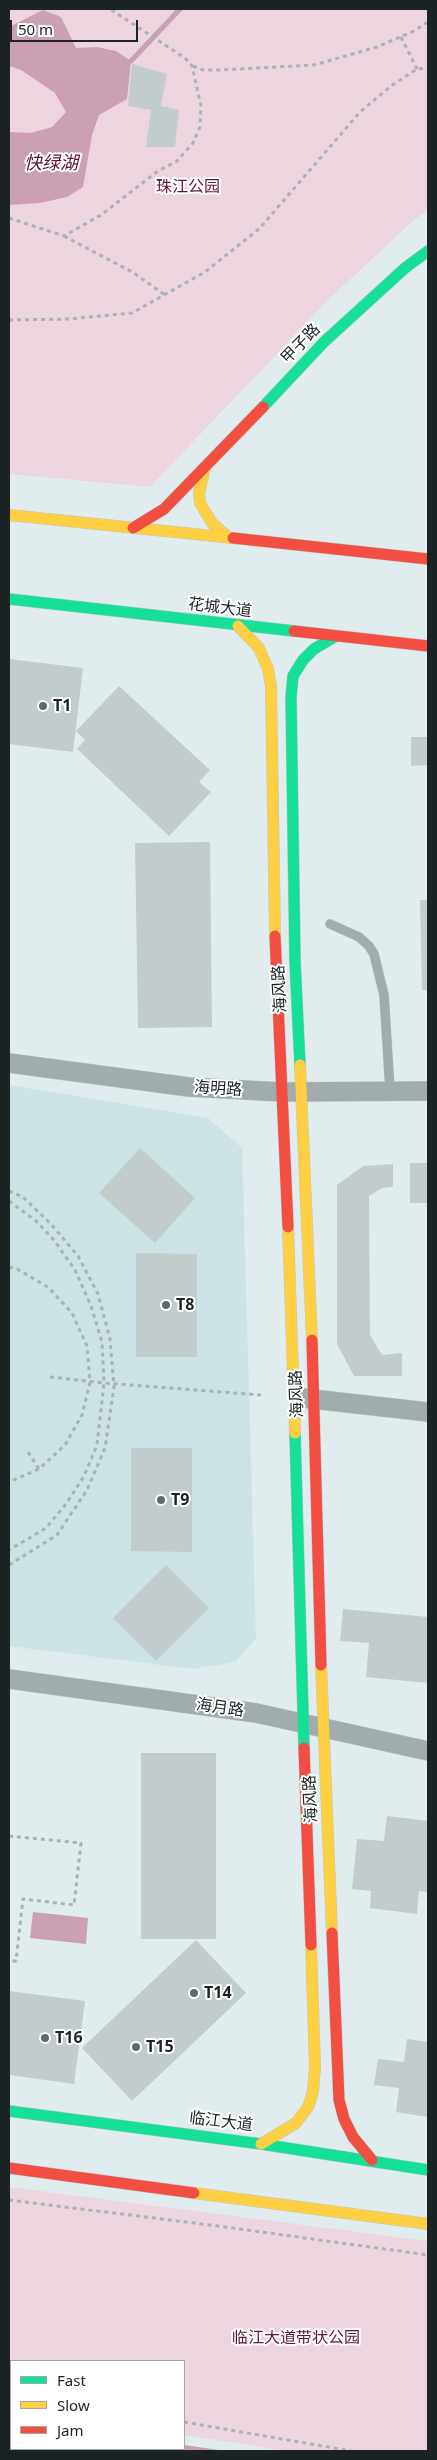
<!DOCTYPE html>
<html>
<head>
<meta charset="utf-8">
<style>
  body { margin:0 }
  #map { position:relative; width:437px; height:2460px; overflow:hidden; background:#e0eced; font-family:"Noto Sans",sans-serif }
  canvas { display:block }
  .frame { position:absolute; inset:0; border:10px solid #1b2324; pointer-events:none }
  .legend { position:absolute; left:10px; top:2360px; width:175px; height:90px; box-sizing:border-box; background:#fff; border:1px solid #a4a7a7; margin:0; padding:6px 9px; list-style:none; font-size:15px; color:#1b2324 }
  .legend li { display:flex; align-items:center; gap:10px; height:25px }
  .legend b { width:25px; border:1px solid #a4a7a7 }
  .scale { position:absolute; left:10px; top:20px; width:128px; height:22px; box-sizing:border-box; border:2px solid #1b2324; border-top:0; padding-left:6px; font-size:15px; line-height:18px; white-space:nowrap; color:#1b2324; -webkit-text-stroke:4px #fff; paint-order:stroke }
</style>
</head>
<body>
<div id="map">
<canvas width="437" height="2460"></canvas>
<div class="frame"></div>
<ul class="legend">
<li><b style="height:6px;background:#16e098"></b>Fast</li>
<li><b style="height:6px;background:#ffcf43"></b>Slow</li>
<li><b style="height:6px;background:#f24e42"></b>Jam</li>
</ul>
<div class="scale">50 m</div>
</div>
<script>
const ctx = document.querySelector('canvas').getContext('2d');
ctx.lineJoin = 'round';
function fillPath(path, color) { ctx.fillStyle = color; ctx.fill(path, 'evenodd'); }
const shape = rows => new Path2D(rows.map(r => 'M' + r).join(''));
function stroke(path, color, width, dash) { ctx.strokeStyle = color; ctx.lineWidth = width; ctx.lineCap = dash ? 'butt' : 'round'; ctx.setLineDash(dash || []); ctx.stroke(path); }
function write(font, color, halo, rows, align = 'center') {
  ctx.font = font + ' "Noto Sans","Noto Sans SC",sans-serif'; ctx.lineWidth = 4; ctx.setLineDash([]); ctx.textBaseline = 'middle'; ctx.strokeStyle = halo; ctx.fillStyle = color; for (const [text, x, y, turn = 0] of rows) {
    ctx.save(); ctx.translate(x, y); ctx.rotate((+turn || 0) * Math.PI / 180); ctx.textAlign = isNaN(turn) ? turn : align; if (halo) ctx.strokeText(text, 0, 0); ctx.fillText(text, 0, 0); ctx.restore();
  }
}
fillPath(shape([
  [9,1085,208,1118,242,1148,256,1639,235,1662,193,1669,9,1646]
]), '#cde2e5');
fillPath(shape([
  [9,9,428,9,428,210,414,220,330,298,150,487,9,474],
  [9,2187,428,2241,428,2451,287,2451,184,2435,184,2361,11,2361,11,2409,9,2408]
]), '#edd5e0');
fillPath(shape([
  [43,10,61,17,76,48,97,47,116,51,131,61,127,99,99,115,92,135,83,187,67,197,40,203,9,205,9,132,31,133,52,127,66,112,55,93,21,70,9,66,9,27],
  [33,1912,88,1918,86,1944,30,1938],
  [9,2416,11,2417,11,2449,184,2449,184,2445,226,2451,9,2451]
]), '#cba0b2');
stroke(shape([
  [131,61,180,9]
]), '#cba0b2', 5);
fillPath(shape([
  [132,64,167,74,161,106,179,110,175,147,146,147,151,110,128,106],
  [9,659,83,668,73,752,9,744],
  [119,686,210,770,199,782,211,792,169,836,77,749,85,740,76,731],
  [411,737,428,737,428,765,411,766],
  [210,842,212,1027,138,1028,135,843],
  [420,900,428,900,428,990,422,990],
  [140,1148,195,1198,155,1243,99,1193],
  [410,1163,428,1163,428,1203,410,1203],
  [393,1164,393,1187,382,1188,369,1196,370,1335,382,1355,402,1353,402,1376,354,1376,337,1344,337,1185,363,1166],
  [136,1253,197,1254,197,1357,136,1357],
  [131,1448,192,1448,192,1552,131,1551],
  [166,1565,209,1608,156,1661,113,1618],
  [343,1609,428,1617,428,1683,366,1677,369,1643,340,1641],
  [141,1753,216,1753,216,1939,141,1939],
  [387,1816,428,1821,428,1892,419,1891,417,1914,370,1908,371,1891,352,1889,357,1839,384,1841],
  [196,1940,246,1993,132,2101,82,2048],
  [9,1991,85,2001,74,2084,9,2075],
  [407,2039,428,2042,428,2117,396,2112,399,2088,374,2085,378,2059,404,2062]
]), '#c2cccd');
const lane = shape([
  [330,924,359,937,369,946,374,954,384,995,390,1090]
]);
const street = shape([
  [9,1063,189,1087,282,1092,428,1091],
  [303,1398,428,1412],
  [9,1679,256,1713,428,1751]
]);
const fast = shape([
  [263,407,324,342,405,268,428,251],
  [9,599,294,631],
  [300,1065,295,961,291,697,293,676,303,660,314,649,336,636],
  [295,1433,304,1748],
  [9,2111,261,2144,428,2170]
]);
const slow = shape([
  [205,468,199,493,200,503,212,523,229,538],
  [9,515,233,538],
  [238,626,259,648,268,669,271,686,275,936],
  [300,1065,312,1340],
  [288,1227,295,1433],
  [321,1665,332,1933],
  [261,2144,296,2123,308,2107,313,2092,315,2067,311,1945],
  [194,2193,428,2224]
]);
const jam = shape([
  [133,528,164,509,263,407],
  [233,538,428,559],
  [294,631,428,646],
  [275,936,288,1227],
  [312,1340,321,1665],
  [304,1748,311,1945],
  [332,1933,339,2100,344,2119,353,2137,372,2160],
  [9,2168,194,2193]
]);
stroke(lane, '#bdc7c8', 10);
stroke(street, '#bdc7c8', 20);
stroke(fast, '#bdc7c8', 12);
stroke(slow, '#bdc7c8', 12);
stroke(jam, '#bdc7c8', 12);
stroke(shape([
  [401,37,417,69],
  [193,66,203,70,220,70,314,65,377,47,412,32,428,22],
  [9,218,64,236,101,215,158,171,177,161,193,143,200,127,201,106,192,66,185,58,110,9],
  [64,236,134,273,165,295],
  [9,320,69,319,132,313,205,272,259,229,360,112,391,86,417,69,428,68],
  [9,1191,23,1197],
  [9,1201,36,1221,54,1240,75,1270,91,1306,102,1342,104,1383,97,1445,84,1476,66,1504,46,1528,9,1550],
  [9,1267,17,1269,48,1287,72,1313,87,1346,90,1382,82,1415,65,1445,39,1469,9,1482],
  [50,1377,104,1383,261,1395],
  [28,1452,39,1469],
  [9,1836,81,1843,74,1905,23,1899,16,1961,9,1961],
  [9,2200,218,2226,428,2255],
  [9,2397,11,2397],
  [184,2422,351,2451]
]), '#a7b2b3', 3, [4, 4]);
stroke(lane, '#a0acae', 9);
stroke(street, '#a0acae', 19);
stroke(fast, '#16e098', 11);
stroke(slow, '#ffcf43', 11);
stroke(jam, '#f24e42', 11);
stroke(shape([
  [9,1565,57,1535,87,1490,105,1448,114,1387,110,1339,98,1294,78,1256,50,1223,23,1197]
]), '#a7b2b3', 3, [4, 4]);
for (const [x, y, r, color] of [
  [43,706,5,"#60696a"],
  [166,1305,5,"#60696a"],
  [161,1500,5,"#60696a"],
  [194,1993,5,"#60696a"],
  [45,2038,5,"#60696a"],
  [136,2047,5,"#60696a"]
]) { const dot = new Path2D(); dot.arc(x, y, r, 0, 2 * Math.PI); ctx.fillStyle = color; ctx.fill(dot); stroke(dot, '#fff', 2); }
write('16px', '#62143a', '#fff', [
  ["珠江公园",188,187],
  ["临江大道带状公园",296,2338]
]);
write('16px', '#1b2324', '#fff', [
  ["甲子路",301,344,-46],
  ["花城大道",220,608,7],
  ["海风路",280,989,-93],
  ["海明路",218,1089,4],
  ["海风路",297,1394,-92],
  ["海月路",220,1708,8],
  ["海风路",311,1799,-93],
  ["临江大道",221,2122,7]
]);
write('bold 16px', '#1b2324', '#fff', [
  ["T1",53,706],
  ["T8",176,1305],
  ["T9",171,1500],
  ["T14",204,1993],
  ["T16",55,2038],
  ["T15",146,2047]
], 'left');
write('italic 18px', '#5e0f36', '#fff', [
  ["快绿湖",51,164]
]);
</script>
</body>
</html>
